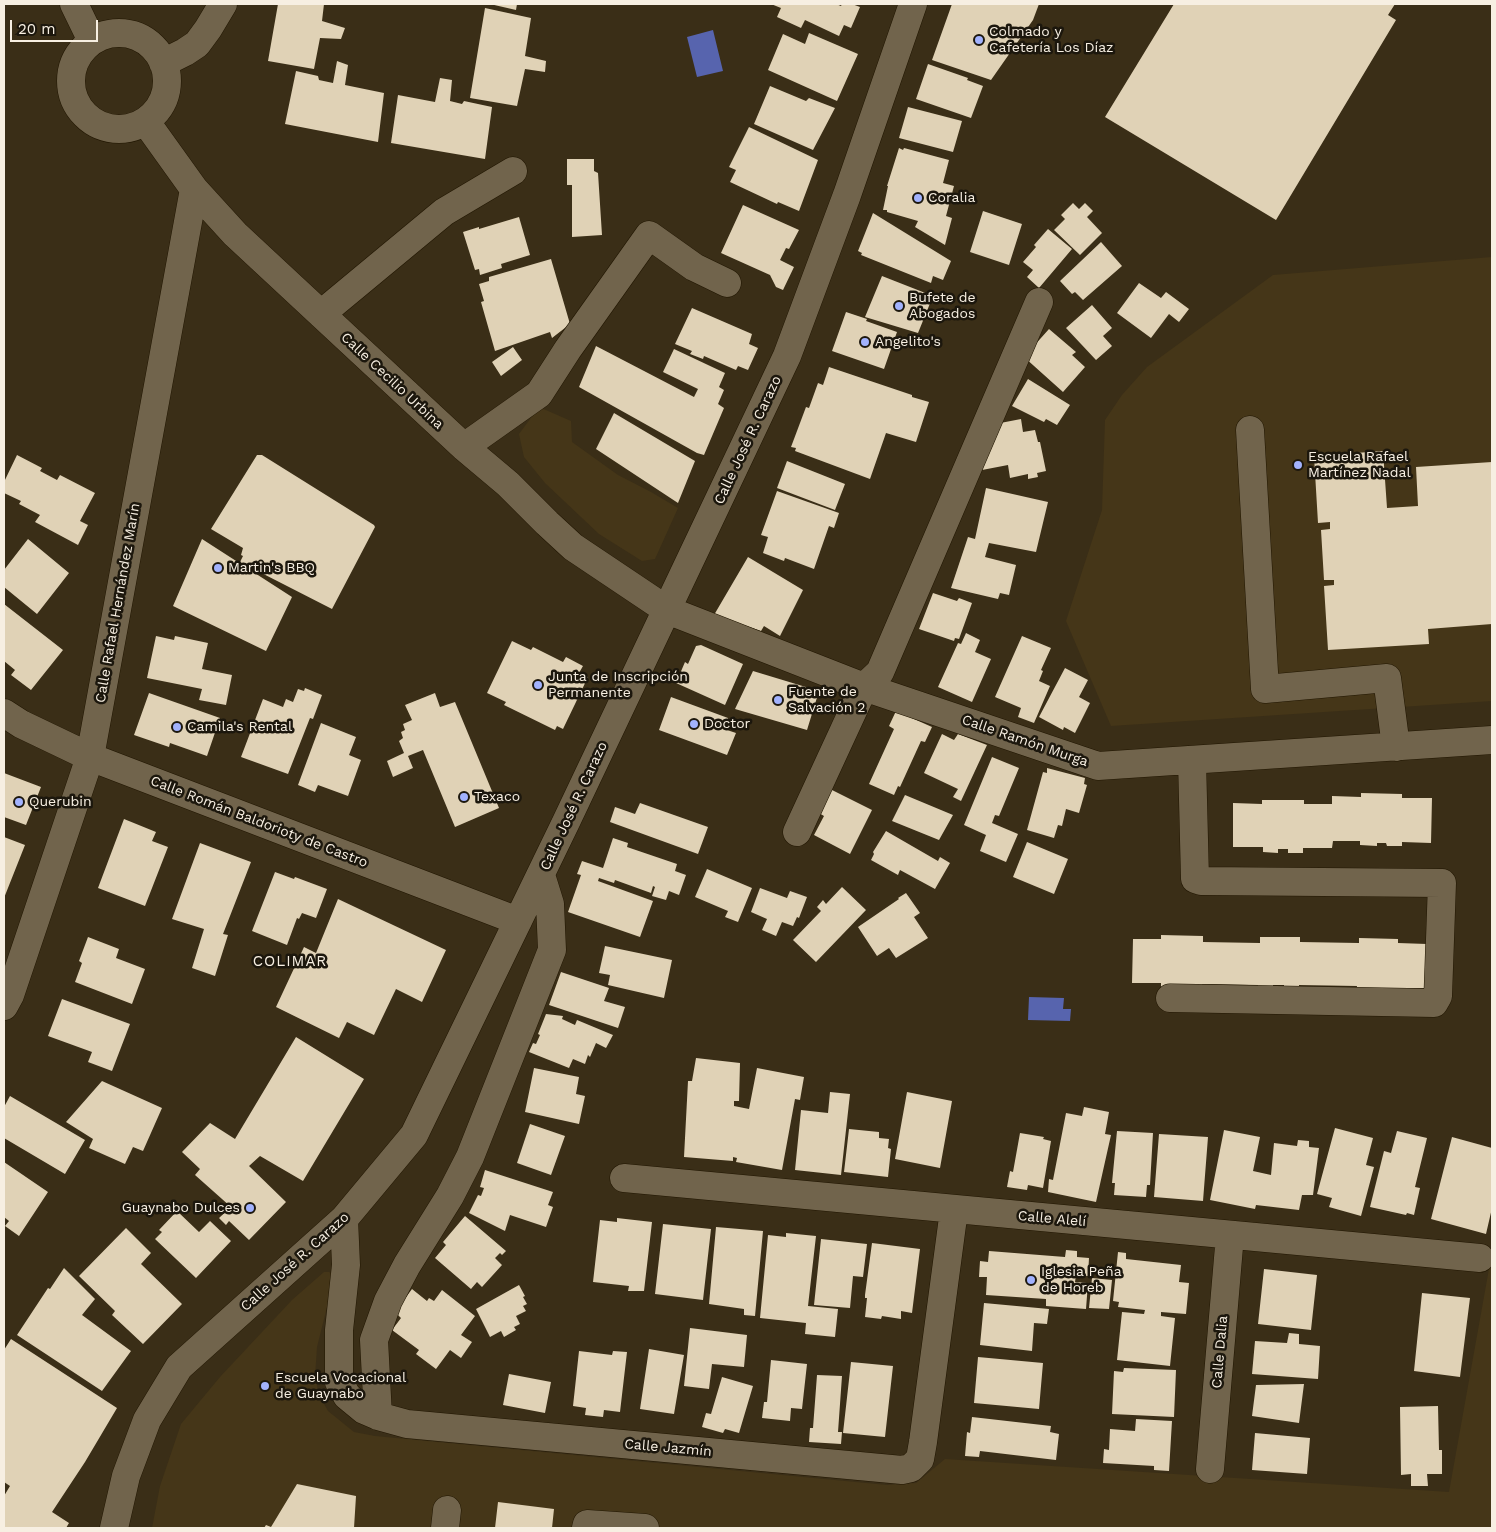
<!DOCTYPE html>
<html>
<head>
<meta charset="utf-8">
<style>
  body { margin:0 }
  #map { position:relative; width:1496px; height:1532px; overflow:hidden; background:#3a2e17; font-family:"Work Sans",sans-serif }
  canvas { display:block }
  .frame { position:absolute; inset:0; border:5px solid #f7efe2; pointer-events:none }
  .scale { position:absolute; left:10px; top:20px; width:88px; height:22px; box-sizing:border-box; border:2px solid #f7efe2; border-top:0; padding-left:6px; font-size:15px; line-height:18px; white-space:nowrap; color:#f7efe2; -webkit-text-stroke:4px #1c170d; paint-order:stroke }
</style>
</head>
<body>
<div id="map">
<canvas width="1496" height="1532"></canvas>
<div class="frame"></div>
<div class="scale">20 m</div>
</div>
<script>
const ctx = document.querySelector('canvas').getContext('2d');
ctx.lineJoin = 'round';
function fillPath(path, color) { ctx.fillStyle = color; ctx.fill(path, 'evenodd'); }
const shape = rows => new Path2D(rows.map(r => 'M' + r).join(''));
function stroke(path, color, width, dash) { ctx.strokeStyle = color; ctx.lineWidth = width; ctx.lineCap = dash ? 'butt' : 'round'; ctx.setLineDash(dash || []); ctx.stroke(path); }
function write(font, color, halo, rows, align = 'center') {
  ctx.font = font + ' "Work Sans",sans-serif'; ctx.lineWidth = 5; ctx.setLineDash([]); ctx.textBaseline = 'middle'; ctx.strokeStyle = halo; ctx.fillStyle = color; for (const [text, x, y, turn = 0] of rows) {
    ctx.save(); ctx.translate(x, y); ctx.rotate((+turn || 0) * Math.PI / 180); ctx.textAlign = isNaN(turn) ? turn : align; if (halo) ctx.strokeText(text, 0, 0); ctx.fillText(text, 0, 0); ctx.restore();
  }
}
fillPath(shape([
  [1492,257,1492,701,1111,726,1066,621,1102,510,1105,420,1122,395,1147,367,1273,275],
  [539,407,571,421,572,442,618,475,651,492,678,508,655,559,642,561,599,534,545,483,524,457,519,434],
  [1492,1252,1492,1528,152,1528,160,1486,181,1424,220,1377,292,1300,324,1272,329,1272,335,1275,317,1347,315,1377,319,1395,328,1411,354,1432,375,1436,887,1485,916,1483,945,1459,1449,1492]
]), '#453618');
fillPath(shape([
  [713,30,723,71,697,77,687,37],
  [1029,997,1064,998,1063,1009,1071,1009,1070,1021,1028,1020]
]), '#5764ae');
fillPath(shape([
  [278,4,324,4,322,21,345,28,341,39,320,38,314,69,268,61],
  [490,4,517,4,516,10],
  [771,4,836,4,841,6,842,4,852,4,860,7,851,28,844,25,839,36,805,20,801,28,777,17,781,8],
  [952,4,1039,4,1033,20,991,80,932,60],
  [1174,4,1395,4,1388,15,1396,20,1276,220,1105,117],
  [485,8,531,18,525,56,546,61,545,72,525,69,517,106,470,98],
  [809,33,858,54,837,101,768,70,783,34,805,44],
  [337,61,348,65,345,85,384,93,378,142,285,124,296,71,318,76,319,80,333,83],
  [928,64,968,78,967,80,983,86,971,118,916,99],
  [440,78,452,80,450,101,462,104,464,101,492,107,485,159,391,143,398,95,435,102],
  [770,86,806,101,809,98,835,108,813,150,754,124],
  [908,107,962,121,953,152,899,138],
  [749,127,818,160,799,211,778,202,777,204,730,182,736,170,729,167],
  [899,148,903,150,904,148,949,160,943,183,954,186,946,216,952,218,945,245,915,227,918,221,887,212,887,210,883,210,888,186,887,186],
  [567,159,594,159,594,171,598,173,602,235,572,237,572,185,567,185],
  [1073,203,1079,209,1085,203,1093,211,1087,217,1102,233,1080,255,1054,230,1065,219,1061,215],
  [743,205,799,230,789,249,786,248,780,260,794,267,783,290,776,287,770,275,721,253],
  [983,211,1022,224,1009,265,970,252],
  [873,213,951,261,943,280,933,276,931,283,861,255,862,253,858,251],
  [519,217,530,255,501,264,502,268,480,275,479,269,475,270,463,232,479,227,479,229],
  [1048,229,1072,249,1039,288,1027,277,1033,270,1023,262,1036,247,1034,245],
  [1101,242,1122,266,1083,300,1075,292,1072,294,1060,281],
  [551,259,570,324,552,338,550,332,495,351,481,302,484,301,479,284,489,281,489,277],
  [882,276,933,296,918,333,865,317],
  [1139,283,1161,298,1166,292,1189,309,1179,322,1169,314,1151,338,1117,313],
  [1092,305,1112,328,1103,336,1112,346,1096,360,1066,328],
  [692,308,752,334,749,344,758,348,748,370,738,366,736,370,704,356,703,359,690,354,692,351,675,344],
  [846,312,867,319,866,321,897,332,884,369,832,351],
  [1049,329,1076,352,1072,355,1085,367,1063,392,1024,357],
  [596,346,694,397,698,389,663,372,674,349,725,373,719,387,724,390,718,404,724,408,704,455,697,453,579,387],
  [513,347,522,360,501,376,492,362],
  [829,367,912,395,912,397,929,402,916,442,886,433,870,479,795,451,796,448,791,447,806,407,809,408,818,383,823,385],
  [1028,379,1070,405,1057,425,1046,419,1044,422,1012,406],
  [614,413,695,461,678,503,596,449],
  [1021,419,1023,432,1035,430,1038,442,1040,442,1046,471,1037,473,1038,477,1028,479,1028,474,1010,478,1008,465,982,470,979,453,990,425],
  [1383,451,1387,508,1418,506,1416,467,1492,462,1492,624,1428,629,1429,644,1328,650,1324,586,1334,585,1334,580,1324,580,1321,530,1330,529,1330,522,1318,523,1314,456],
  [17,455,42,468,40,471,57,480,60,475,95,493,80,521,88,525,78,545,35,522,40,515,19,504,21,501,4,493,4,482],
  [257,455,262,455,374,525,375,527,332,609,240,562,243,556,241,555,243,548,211,529],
  [787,461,845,484,835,510,777,488],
  [986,488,1048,502,1036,552,989,543,985,557,1016,565,1009,595,1000,593,998,599,951,588,968,537,975,539],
  [777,491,839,513,834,528,829,526,814,569,785,558,784,561,763,553,768,537,761,535],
  [28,539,69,573,37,614,4,587,4,570],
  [202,539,292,597,266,651,173,606],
  [748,557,803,590,780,636,764,626,761,631,714,615],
  [933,593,957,601,959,598,972,603,959,639,955,638,954,641,919,629],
  [4,604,63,650,31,690,11,675,15,670,4,661],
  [966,633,980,640,975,652,991,659,972,702,938,687,958,643,961,644],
  [156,636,174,640,175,636,208,643,202,669,232,675,226,705,199,700,202,689,147,678],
  [1022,636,1051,648,1041,670,1043,671,1039,681,1050,686,1034,723,1018,717,1021,708,995,697],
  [512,641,531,650,533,647,563,662,566,657,583,666,579,673,588,677,563,729,557,726,555,730,504,705,506,702,487,693],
  [701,645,743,664,725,705,676,683,685,662,688,664,696,646],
  [1065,668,1088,680,1079,697,1090,703,1075,733,1064,727,1063,730,1039,717],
  [753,671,819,691,807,730,735,709],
  [305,688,322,695,313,719,310,718,288,774,241,757,263,699,283,707,286,699,293,702,298,689,304,691],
  [149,693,220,718,207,756,170,743,169,747,134,735],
  [435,693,440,707,455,702,499,808,455,827,423,750,408,756,413,768,393,777,387,761,404,753,399,741,403,738,401,732,405,730,403,724,412,720,405,705],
  [671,697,728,718,724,729,736,733,727,755,659,730],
  [896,711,932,727,925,742,921,741,900,787,898,786,894,795,869,784,894,729,889,726],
  [321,723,356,737,349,755,361,760,348,796,318,785,315,792,298,785],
  [942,734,954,740,958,734,987,745,961,801,953,797,958,789,924,773],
  [992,757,1019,768,999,816,995,815,992,823,1018,834,1006,862,980,851,986,835,964,825],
  [1047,768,1085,778,1084,784,1087,785,1079,813,1066,809,1062,826,1058,825,1054,838,1027,830,1043,772,1047,773],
  [4,773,41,787,26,825,4,817],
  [826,787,872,810,850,854,814,835,824,816,814,810],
  [1361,793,1402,794,1402,798,1432,798,1431,843,1402,842,1402,846,1387,846,1386,843,1377,843,1377,846,1360,845,1360,841,1333,841,1332,848,1303,848,1303,853,1288,853,1288,849,1278,849,1278,853,1263,852,1263,847,1233,847,1233,803,1262,804,1262,800,1304,800,1304,804,1332,804,1332,796,1361,797],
  [905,795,953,815,939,840,892,821],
  [640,803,708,827,698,854,610,822,615,807,635,814],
  [124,819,156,832,152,841,168,847,145,906,98,888],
  [886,831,938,861,940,857,950,863,935,889,900,870,898,875,871,860,874,854,873,852],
  [4,837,25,845,4,898],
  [613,838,628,843,627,847,677,864,675,871,686,875,679,895,669,891,666,900,652,896,655,887,653,886,651,893,615,880,614,883,599,878,598,881,653,901,640,937,568,912,581,875,577,874,582,861,603,868],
  [1027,842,1068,859,1054,894,1013,877],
  [200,843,251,862,223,934,228,935,215,976,192,968,204,929,172,919],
  [707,869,752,888,738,922,725,917,728,911,695,897],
  [275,872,294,879,295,877,327,889,316,918,302,913,299,919,297,918,287,945,252,931],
  [842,887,866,910,816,962,793,940,821,911,817,907,823,900,826,904],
  [760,888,787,898,790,891,807,897,799,918,797,917,793,926,782,922,776,936,762,930,767,919,751,912],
  [906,893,920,913,914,917,928,938,896,958,889,948,877,956,858,927,899,899,898,898],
  [338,899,446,950,422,1002,396,989,374,1035,347,1022,339,1038,276,1007,304,947,316,953],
  [1161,935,1203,936,1203,942,1260,943,1260,937,1300,937,1300,942,1359,943,1359,938,1398,939,1398,943,1427,944,1427,988,1398,988,1397,993,1383,993,1383,988,1373,988,1373,992,1356,993,1357,986,1299,985,1299,991,1284,991,1284,985,1273,985,1273,990,1258,989,1258,985,1202,984,1202,989,1187,989,1186,984,1175,984,1175,989,1161,989,1161,983,1132,983,1133,939,1161,939],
  [88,937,119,949,116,958,145,969,132,1004,75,982,82,963,79,961],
  [605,946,672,960,664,998,608,985,610,975,599,973],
  [561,972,609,988,604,1001,625,1007,618,1028,549,1005],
  [62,999,130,1024,112,1071,88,1062,92,1052,48,1036],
  [546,1014,563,1016,562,1019,575,1025,577,1020,613,1035,606,1048,596,1043,590,1057,588,1055,585,1064,573,1059,569,1068,529,1052,533,1043,536,1044,540,1035,538,1034],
  [296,1037,364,1079,303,1181,260,1156,249,1166,286,1202,249,1240,229,1221,226,1225,219,1218,231,1207,195,1175,200,1169,182,1152,210,1123,235,1139],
  [696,1058,740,1063,739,1101,734,1101,734,1106,749,1109,757,1068,804,1077,800,1100,795,1099,782,1170,736,1162,737,1158,733,1157,733,1161,684,1157,688,1081,692,1081],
  [534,1068,579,1077,576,1094,585,1096,579,1124,525,1112],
  [102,1081,162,1108,143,1151,133,1147,125,1164,89,1148,93,1139,66,1122],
  [830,1092,850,1094,841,1175,795,1170,801,1110,828,1113],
  [907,1092,952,1101,940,1168,895,1159],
  [10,1096,85,1140,65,1174,4,1138,4,1107],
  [1084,1107,1109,1112,1105,1134,1111,1135,1096,1202,1048,1192,1049,1179,1053,1180,1066,1113,1082,1116],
  [530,1124,565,1136,551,1175,517,1163],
  [1335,1128,1373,1138,1366,1165,1374,1167,1361,1216,1329,1207,1332,1198,1317,1194],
  [849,1129,879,1132,879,1138,889,1139,888,1148,891,1149,888,1177,844,1172],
  [1224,1130,1260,1137,1253,1171,1271,1175,1274,1143,1297,1146,1298,1140,1309,1141,1309,1147,1319,1148,1313,1195,1302,1195,1299,1210,1256,1205,1255,1209,1210,1200],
  [1117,1131,1153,1133,1150,1185,1147,1185,1146,1197,1114,1195,1115,1183,1112,1183],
  [1397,1131,1427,1138,1415,1187,1420,1188,1414,1215,1407,1213,1406,1215,1370,1207,1384,1151,1391,1153],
  [1020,1133,1044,1137,1043,1139,1051,1141,1043,1188,1028,1185,1027,1190,1007,1187,1010,1171,1013,1172],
  [1159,1134,1208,1137,1203,1201,1154,1197],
  [1452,1137,1492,1148,1492,1208,1486,1234,1431,1219],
  [4,1162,48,1192,19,1236,5,1226,9,1221,4,1217],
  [485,1170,553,1192,548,1205,553,1207,546,1227,510,1215,505,1231,469,1213,478,1195,481,1196,484,1188,480,1187],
  [177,1211,199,1232,210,1221,231,1241,196,1278,155,1239,162,1232,159,1230],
  [465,1216,506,1251,502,1255,500,1253,495,1258,502,1265,482,1287,477,1282,471,1289,435,1258,446,1245,443,1242],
  [617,1218,652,1222,644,1291,628,1291,629,1286,593,1282,600,1220,617,1222],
  [663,1224,711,1229,703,1300,655,1294],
  [716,1227,763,1231,755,1316,744,1315,744,1309,709,1304],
  [126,1228,151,1253,141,1264,182,1304,143,1344,112,1315,115,1311,79,1276],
  [786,1233,816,1236,808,1306,838,1309,835,1337,805,1334,806,1323,760,1318,768,1235,786,1237],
  [821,1239,867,1244,863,1277,853,1276,850,1308,814,1305],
  [872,1243,920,1249,912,1313,901,1311,901,1319,882,1316,881,1319,865,1317,867,1298,865,1298,865,1295],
  [1066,1250,1077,1251,1077,1257,1089,1258,1088,1276,1076,1275,1075,1282,1088,1283,1086,1309,1046,1306,1046,1299,986,1295,987,1277,979,1277,980,1261,988,1262,989,1251,1065,1257],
  [1118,1252,1126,1253,1126,1259,1181,1265,1179,1282,1189,1283,1186,1314,1161,1312,1161,1316,1175,1318,1170,1366,1117,1360,1122,1312,1144,1314,1145,1310,1118,1307,1119,1302,1113,1301],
  [64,1268,95,1299,82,1315,131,1351,102,1391,17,1335,48,1288,50,1289],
  [1264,1269,1317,1275,1311,1330,1258,1324],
  [1092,1278,1112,1280,1109,1309,1089,1308],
  [519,1285,525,1296,523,1297,527,1304,523,1306,526,1311,516,1316,520,1324,514,1327,516,1330,504,1337,501,1331,490,1337,476,1309],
  [412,1289,427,1301,429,1298,434,1301,442,1290,475,1316,461,1335,472,1342,461,1358,450,1350,436,1369,416,1354,419,1350,392,1330,401,1318,395,1312],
  [1422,1293,1470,1298,1460,1377,1414,1371],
  [984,1303,1049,1309,1047,1324,1034,1323,1032,1351,980,1345],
  [690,1328,747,1335,744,1367,712,1364,709,1389,684,1386],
  [1289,1333,1299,1334,1299,1344,1320,1346,1318,1379,1252,1374,1255,1341,1287,1343],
  [11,1339,117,1408,85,1462,52,1512,69,1523,66,1528,4,1528,4,1496,10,1486,4,1482,4,1350],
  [649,1349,684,1355,674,1414,640,1409],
  [579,1351,612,1355,613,1351,627,1352,620,1412,604,1410,603,1417,585,1415,586,1408,573,1406],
  [978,1357,1043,1363,1039,1409,974,1403],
  [771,1360,807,1364,802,1409,791,1408,790,1421,762,1418,764,1402,767,1402],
  [851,1362,893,1366,885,1437,843,1433],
  [1124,1368,1176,1370,1174,1417,1112,1414,1114,1371,1123,1372],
  [509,1374,551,1382,545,1413,503,1405],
  [817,1375,842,1376,838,1432,842,1432,841,1444,809,1442,810,1428,813,1428],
  [722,1377,753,1386,739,1433,725,1429,723,1433,702,1427,706,1413,711,1414],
  [1304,1384,1299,1423,1252,1416,1256,1385],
  [1438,1406,1439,1450,1442,1450,1442,1474,1427,1474,1428,1486,1411,1486,1411,1474,1401,1475,1400,1407],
  [972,1417,1051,1426,1050,1432,1059,1434,1056,1460,980,1451,979,1457,965,1456,967,1432,970,1433],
  [1136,1419,1172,1421,1169,1471,1154,1470,1154,1466,1103,1463,1104,1449,1109,1450,1110,1429,1135,1431],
  [1255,1433,1310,1438,1307,1474,1252,1470],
  [297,1484,356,1496,354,1528,264,1528,266,1525,271,1527],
  [498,1502,554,1509,552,1528,495,1528]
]), '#e0d2b6');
const minor = shape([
  [74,4,92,41],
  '71 81a48 48 0 1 1 96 0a48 48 0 1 1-96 0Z',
  [163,63,185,52,197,44,208,29,223,4],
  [146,122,194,189,235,234,464,447,508,484,547,523,573,547,667,610,864,687,1098,766,1492,740],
  [321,314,444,212,513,171],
  [1250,430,1265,689,1387,678,1396,747],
  [464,447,539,394,568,349,649,235,694,267,727,283],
  [4,713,21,724,90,757,518,921],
  [797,832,864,687,880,672,1039,302],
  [1170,998,1434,1003,1438,996,1442,883,1201,881,1195,879,1192,760],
  [4,1006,10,995,90,757,194,189],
  [624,1178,1480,1258],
  [344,1219,346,1265,339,1330,339,1382,347,1396,364,1410,378,1416,407,1424,902,1470,911,1468,920,1459,923,1442,954,1210],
  [378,1416,374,1340,388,1301,407,1265,450,1196,470,1157,552,950,550,904,541,875],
  [1210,1469,1230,1235],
  [114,1528,126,1476,147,1420,179,1367,344,1219,414,1135,566,822,787,356,847,195,913,4],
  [445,1528,447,1510],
  [586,1528,587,1524,645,1528]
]);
stroke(minor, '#211601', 29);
stroke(minor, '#71644c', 28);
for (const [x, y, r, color] of [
  [979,40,5,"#a2b2fd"],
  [918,198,5,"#a2b2fd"],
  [899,306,5,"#a2b2fd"],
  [865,342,5,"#a2b2fd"],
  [1298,465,5,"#a2b2fd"],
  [218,568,5,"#a2b2fd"],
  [538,685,5,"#a2b2fd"],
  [778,700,5,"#a2b2fd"],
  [694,724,5,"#a2b2fd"],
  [177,727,5,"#a2b2fd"],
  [464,797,5,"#a2b2fd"],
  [19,802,5,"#a2b2fd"],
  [250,1208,5,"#a2b2fd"],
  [1031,1280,5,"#a2b2fd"],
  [265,1386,5,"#a2b2fd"]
]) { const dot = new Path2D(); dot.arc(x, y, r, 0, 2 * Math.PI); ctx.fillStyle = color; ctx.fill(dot); stroke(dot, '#1c170d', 2); }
write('14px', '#f7efe2', '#1c170d', [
  ["Colmado y",989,32],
  ["Cafetería Los Díaz",989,48],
  ["Coralia",928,198],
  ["Bufete de",909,298],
  ["Abogados",909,314],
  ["Angelito's",875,342],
  ["Escuela Rafael",1308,457],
  ["Martínez Nadal",1308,473],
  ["Martin's BBQ",228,568],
  ["Junta de Inscripción",548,677],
  ["Permanente",548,693],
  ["Fuente de",788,692],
  ["Salvación 2",788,708],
  ["Doctor",704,724],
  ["Camila's Rental",187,727],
  ["Texaco",474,797],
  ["Querubin",29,802],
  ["Guaynabo Dulces",240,1208,"right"],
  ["Iglesia Peña",1041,1272],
  ["de Horeb",1041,1288],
  ["Escuela Vocacional",275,1378],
  ["de Guaynabo",275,1394]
], 'left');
write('14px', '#f7efe2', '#1c170d', [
  ["Calle Cecilio Urbina",392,381,43],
  ["Calle José R. Carazo",748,440,-65],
  ["Calle Rafael Hernández Marín",118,603,-80],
  ["Calle Ramón Murga",1025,741,19],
  ["Calle José R. Carazo",574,806,-65],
  ["Calle Román Baldorioty de Castro",259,822,21],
  ["Calle Alelí",1052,1219,5],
  ["Calle José R. Carazo",295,1262,-42],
  ["Calle Dalia",1220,1352,-85],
  ["Calle Jazmín",668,1448,5]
]);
ctx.letterSpacing = '1px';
write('15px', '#f7efe2', '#1c170d', [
  ["COLIMAR",290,962]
]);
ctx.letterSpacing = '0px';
</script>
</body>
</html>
